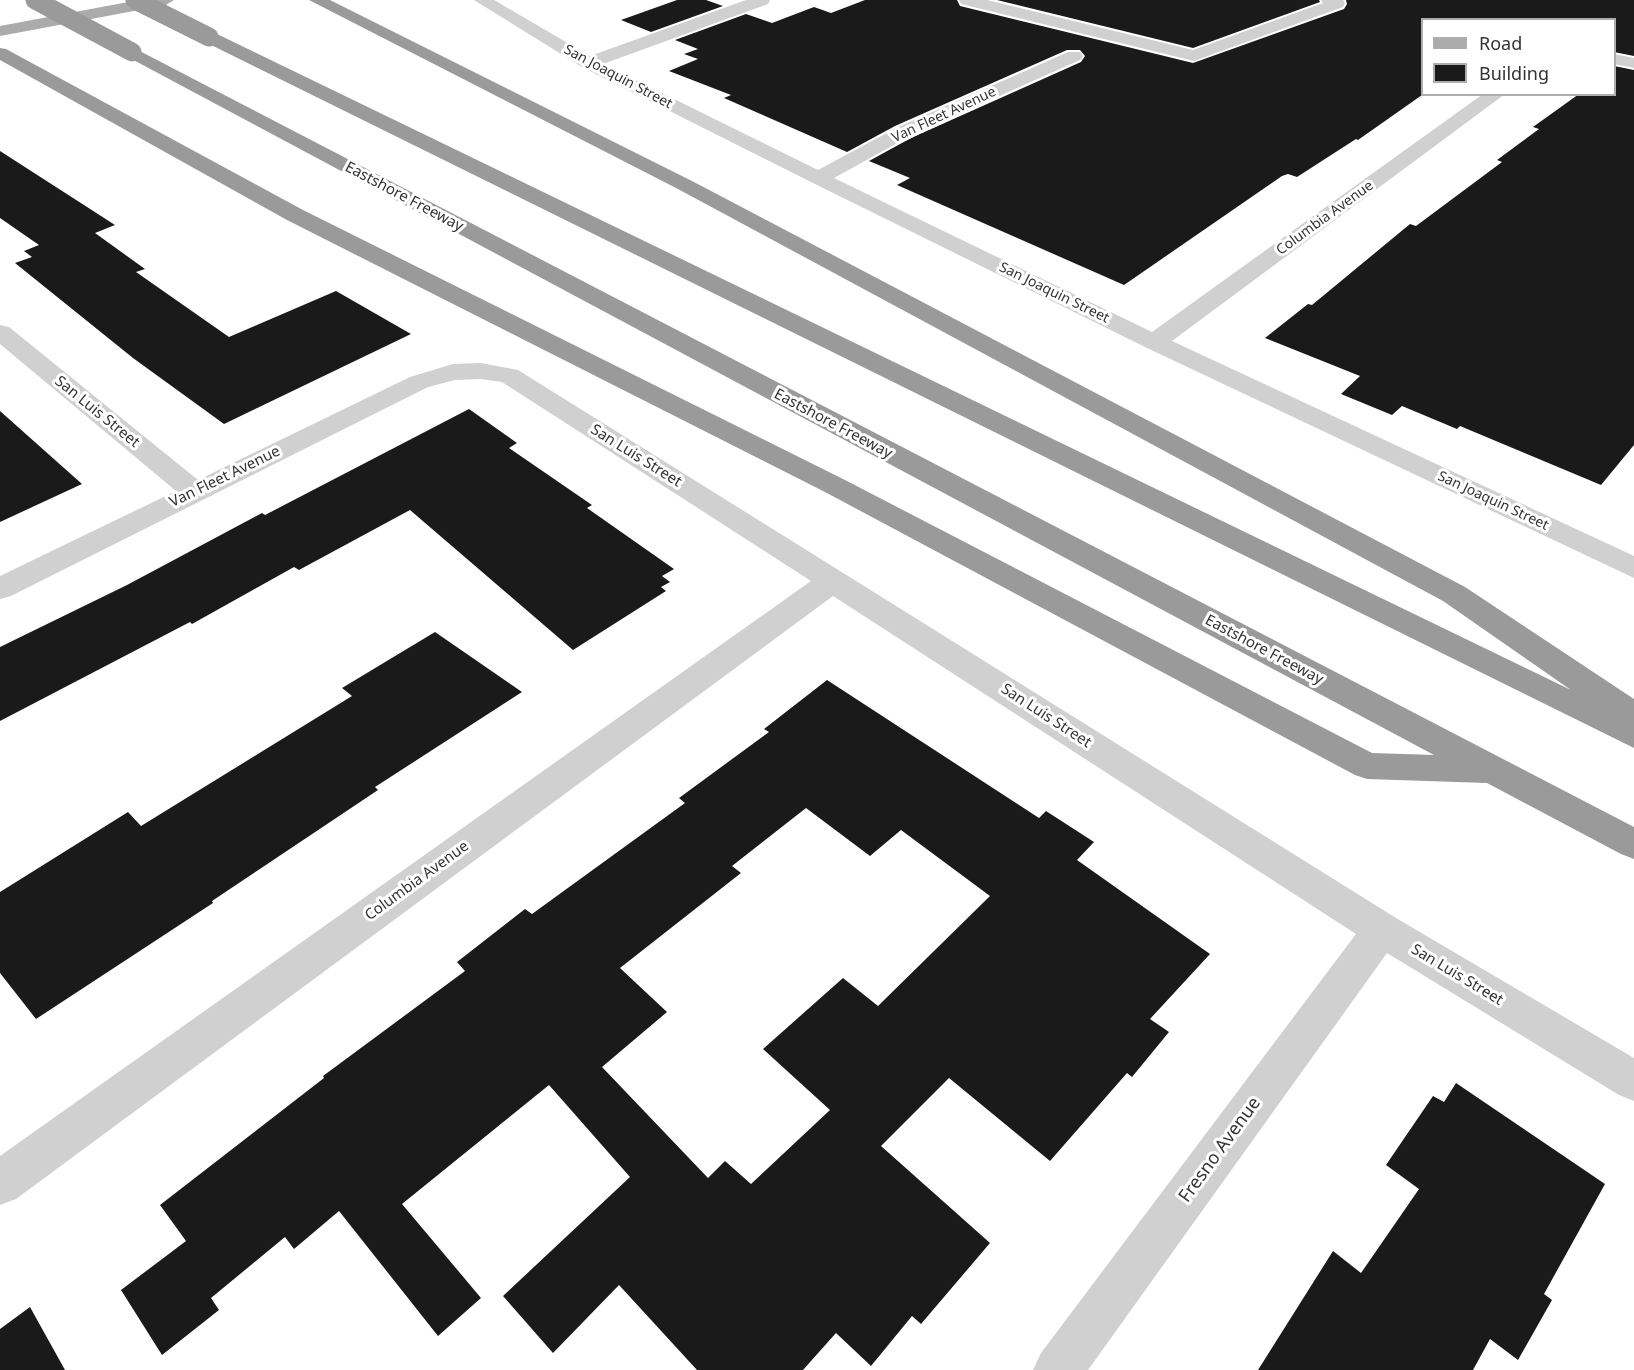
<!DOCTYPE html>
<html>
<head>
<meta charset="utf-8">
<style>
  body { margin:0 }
  #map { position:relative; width:1634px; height:1370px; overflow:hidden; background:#fff; font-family:"Noto Sans",sans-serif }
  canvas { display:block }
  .legend { position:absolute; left:1421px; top:18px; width:195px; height:78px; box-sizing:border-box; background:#fff; border:2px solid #adadad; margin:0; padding:8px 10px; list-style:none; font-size:18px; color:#333 }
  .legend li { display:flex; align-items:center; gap:12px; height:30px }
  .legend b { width:30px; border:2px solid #adadad }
</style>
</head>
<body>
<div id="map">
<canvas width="1634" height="1370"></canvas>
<ul class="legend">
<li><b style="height:8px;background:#ababab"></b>Road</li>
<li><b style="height:16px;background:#1a1a1a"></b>Building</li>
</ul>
</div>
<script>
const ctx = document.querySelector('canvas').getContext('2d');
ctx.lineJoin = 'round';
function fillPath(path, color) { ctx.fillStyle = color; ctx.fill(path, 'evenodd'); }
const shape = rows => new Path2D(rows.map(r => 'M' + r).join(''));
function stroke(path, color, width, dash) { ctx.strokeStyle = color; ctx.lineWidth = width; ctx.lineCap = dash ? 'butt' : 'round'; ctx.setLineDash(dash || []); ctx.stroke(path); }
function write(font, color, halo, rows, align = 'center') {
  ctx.font = font + ' "Noto Sans",sans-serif'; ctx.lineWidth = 6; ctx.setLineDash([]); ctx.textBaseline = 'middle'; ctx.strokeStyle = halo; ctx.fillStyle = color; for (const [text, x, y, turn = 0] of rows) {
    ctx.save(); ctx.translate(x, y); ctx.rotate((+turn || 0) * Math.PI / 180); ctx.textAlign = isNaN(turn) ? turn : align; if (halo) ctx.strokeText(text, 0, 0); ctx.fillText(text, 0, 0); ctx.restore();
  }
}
fillPath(shape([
  [677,0,706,0,723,6,651,32,621,20],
  [865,0,957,0,960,6,1193,63,1344,9,1347,4,1346,0,1634,0,1634,56,1614,52,1614,20,1422,20,1422,95,1358,140,1356,139,1297,177,1288,174,1282,176,1124,285,897,185,910,178,869,161,911,138,1081,62,1085,56,1080,50,1067,50,895,126,847,152,724,98,731,95,669,71,698,59,684,54,698,49,675,40,746,14,772,23,814,7,831,13],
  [997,0,1319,0,1320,2,1193,48],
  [1614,66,1634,70,1634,445,1601,485,1460,426,1457,429,1402,406,1392,415,1341,394,1360,376,1265,338,1308,304,1312,305,1410,224,1416,226,1502,162,1497,160,1539,129,1533,127,1579,94,1614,94],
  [0,151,115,225,95,233,145,269,136,272,229,337,336,291,411,334,224,424,133,358,15,263,32,257,24,251,39,245,0,218],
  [469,409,517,443,509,448,592,505,587,508,674,569,662,576,670,582,661,587,666,591,573,650,410,510,299,570,294,567,192,624,190,622,0,721,0,647,127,585,262,513,265,515],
  [0,411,82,484,0,522],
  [435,632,522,692,375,787,378,790,212,901,213,903,36,1019,0,973,0,892,128,812,141,826,352,696,342,688],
  [827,680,1039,818,1046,811,1094,842,1077,860,1210,954,1150,1019,1169,1032,1132,1077,1127,1073,1050,1161,949,1078,881,1146,990,1243,921,1324,912,1316,871,1366,836,1333,803,1370,697,1370,619,1285,553,1353,503,1296,630,1177,549,1085,402,1204,481,1298,438,1336,339,1211,294,1249,285,1237,211,1298,219,1310,162,1355,121,1290,186,1241,160,1205,324,1078,323,1076,465,971,457,962,525,909,532,914,685,803,679,798,769,732,764,729],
  [806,808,870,856,901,830,990,896,878,1006,843,978,763,1049,830,1110,751,1184,725,1161,708,1178,602,1067,667,1012,620,968,741,873,732,866],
  [1456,1083,1605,1184,1544,1294,1552,1300,1518,1360,1490,1339,1473,1370,1258,1370,1333,1251,1361,1273,1419,1189,1386,1165,1433,1096,1444,1102],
  [30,1307,65,1370,0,1370,0,1329]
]), '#1a1a1a');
fillPath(shape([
  [474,0,494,0,590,56,746,0,770,0,768,4,603,64,818,170,896,128,1068,52,1080,52,1083,56,1080,60,910,136,834,178,1152,332,1483,94,1505,94,1172,341,1634,556,1634,578,1145,347,811,182,582,67,474,0],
  [959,0,987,0,1193,50,1323,3,1321,0,1343,0,1345,3,1343,7,1194,61,961,4,959,0],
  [1614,54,1634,58,1634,68,1614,64,1614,54],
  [0,325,9,327,198,480,410,377,453,364,481,363,518,370,1396,918,1634,1058,1634,1101,1619,1095,1387,953,1088,1370,1033,1370,1041,1353,1356,934,833,596,16,1199,0,1205,0,1156,811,581,502,382,481,379,455,380,428,387,11,596,0,599,0,576,176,491,0,344,0,325]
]), '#d0d0d0');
fillPath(shape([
  [139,0,174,0,166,5,0,36,0,26,139,0]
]), '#ababab');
fillPath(shape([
  [309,0,330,0,692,181,1465,587,1634,699,1634,748,203,41,200,37,209,32,215,33,1571,690,1443,601,678,189,309,0],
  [132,47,1634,827,1634,859,1621,854,1487,783,1367,779,1355,775,825,492,287,220,0,60,0,48,6,49,303,210,845,480,1372,753,1434,755,126,56,123,52,126,48,132,47]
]), '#9a9a9a');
stroke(shape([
  [35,0,132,52],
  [135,0,209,37]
]), '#9a9a9a', 19);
write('14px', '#333', '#fff', [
  ["San Joaquin Street",618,77,28],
  ["Van Fleet Avenue",944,115,-25],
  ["Columbia Avenue",1325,218,-36],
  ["San Joaquin Street",1054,293,26],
  ["San Joaquin Street",1493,501,25]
]);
write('15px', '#333', '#fff', [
  ["Eastshore Freeway",404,197,28],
  ["San Luis Street",97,412,39],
  ["Eastshore Freeway",833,424,28],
  ["San Luis Street",636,456,32],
  ["Van Fleet Avenue",225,477,-26],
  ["Eastshore Freeway",1264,650,28],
  ["San Luis Street",1046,716,33],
  ["Columbia Avenue",417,881,-36],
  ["San Luis Street",1457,975,31]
]);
write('18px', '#333', '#fff', [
  ["Fresno Avenue",1220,1150,-54]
]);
</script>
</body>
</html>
